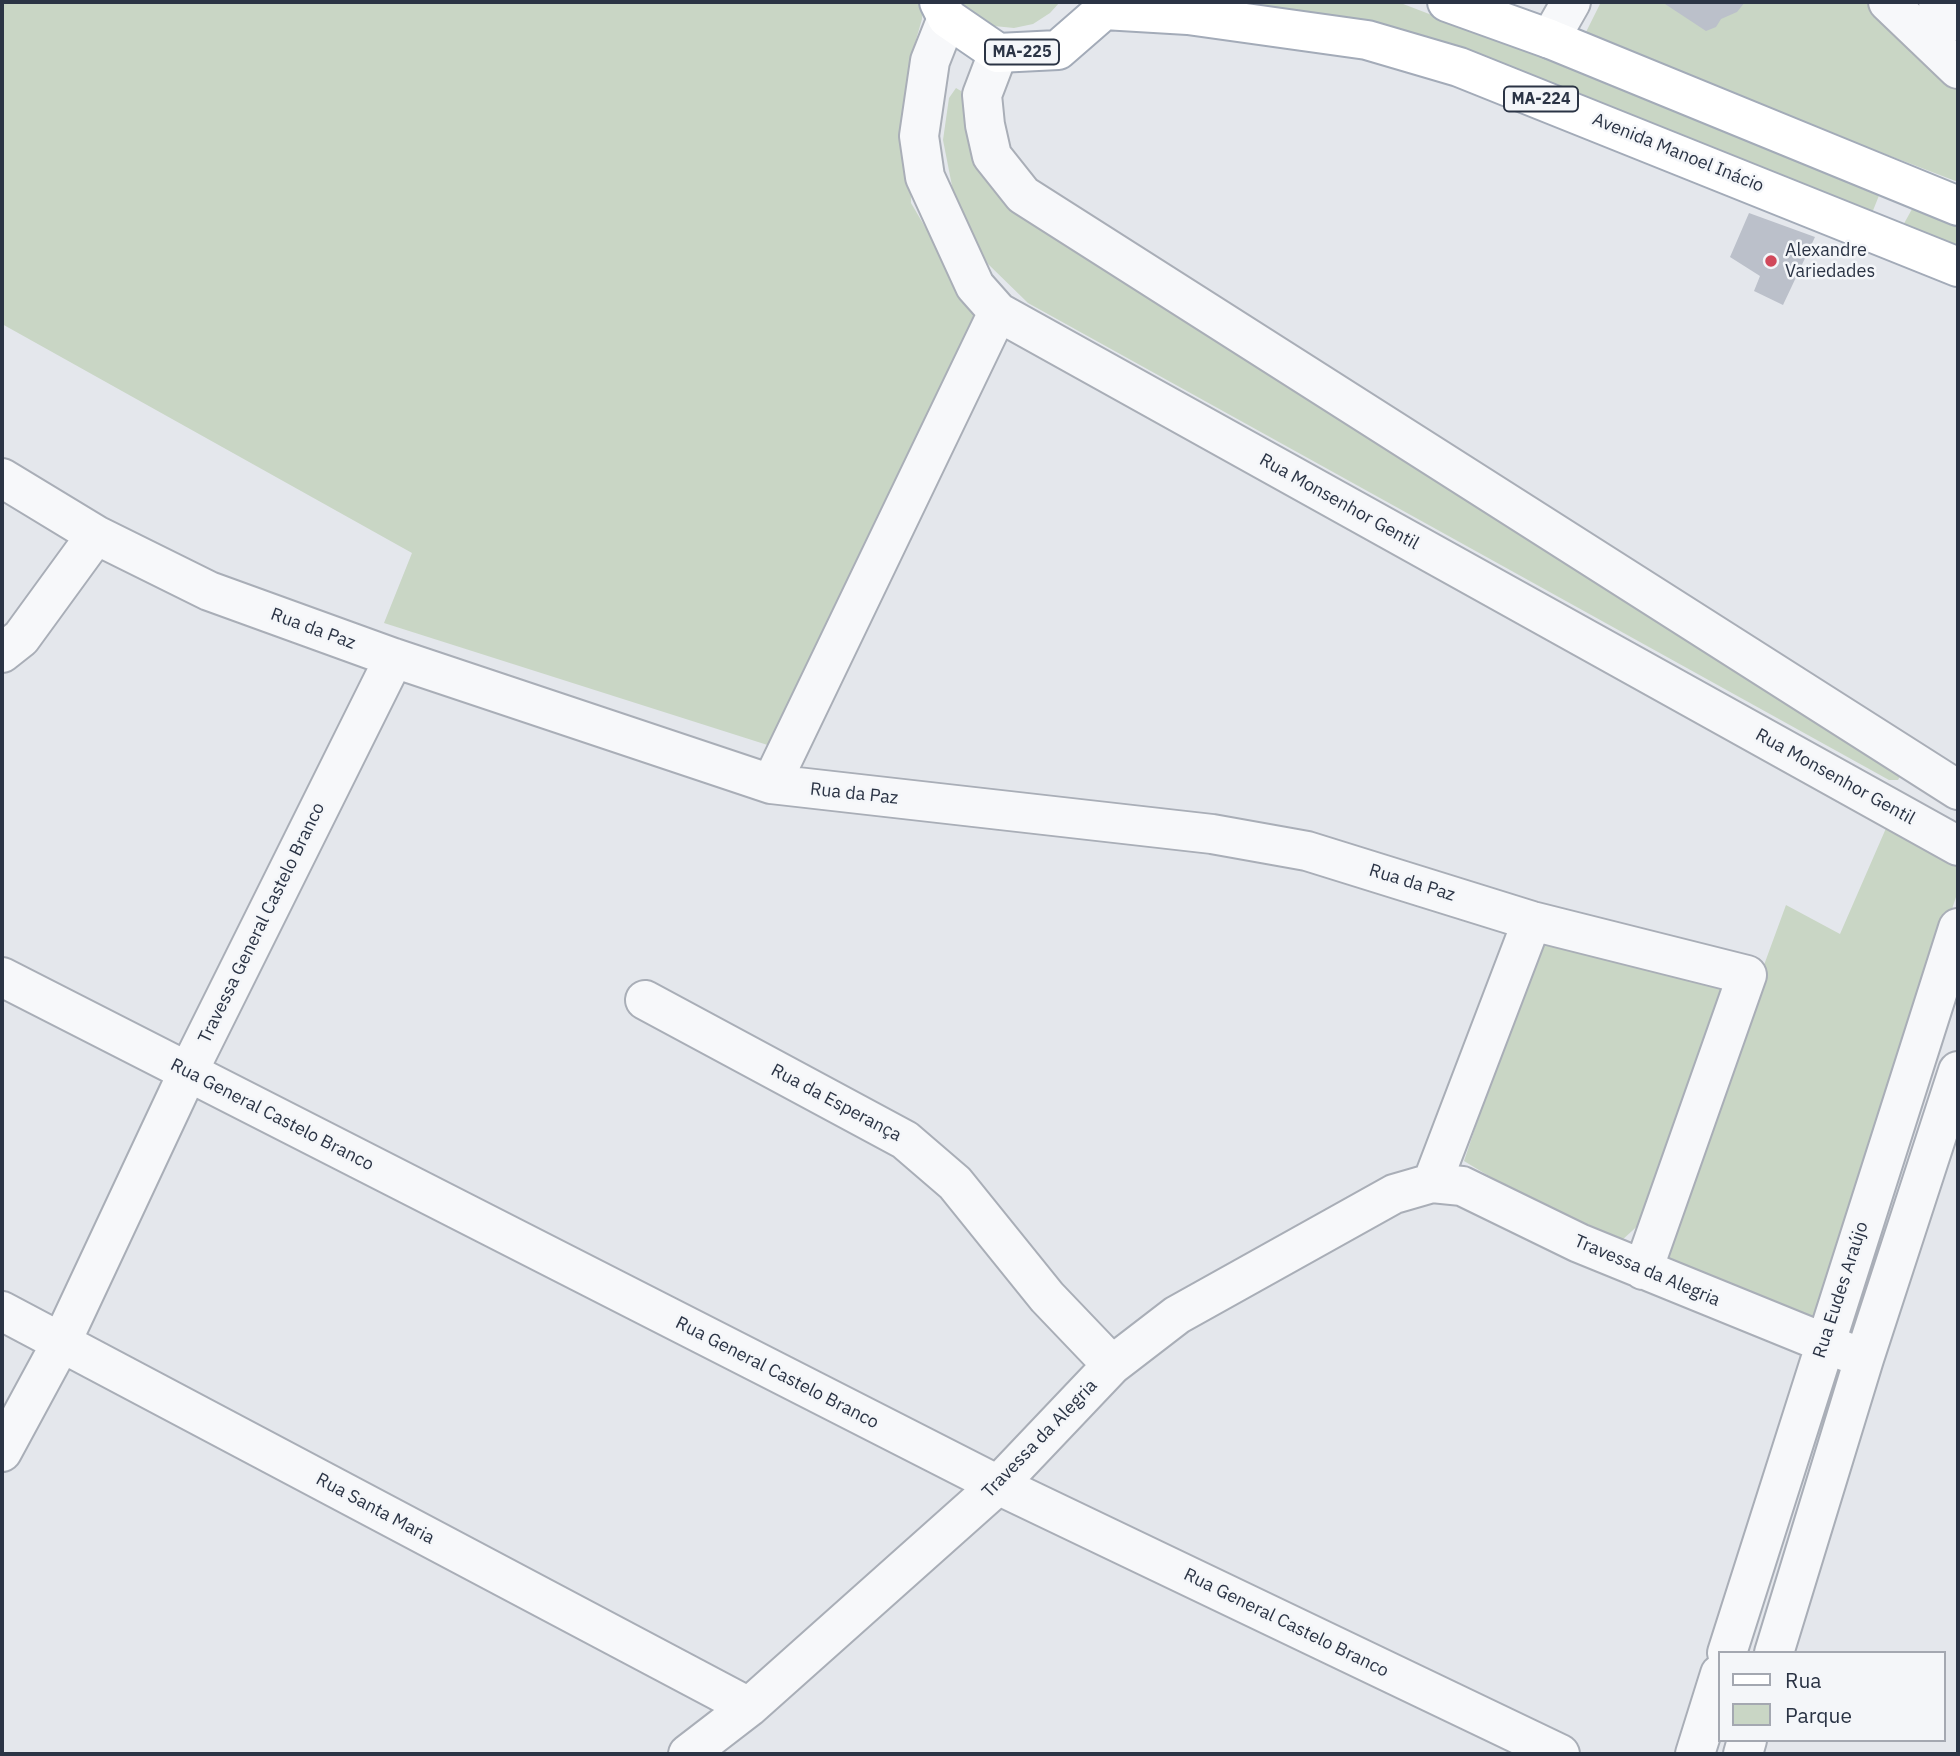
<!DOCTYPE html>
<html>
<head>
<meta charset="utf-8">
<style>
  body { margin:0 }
  #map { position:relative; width:1960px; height:1756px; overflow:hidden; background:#e4e7ec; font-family:"IBM Plex Sans",sans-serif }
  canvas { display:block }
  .frame { position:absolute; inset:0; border:4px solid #2b3445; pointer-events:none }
  .legend { position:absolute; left:1718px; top:1651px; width:228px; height:91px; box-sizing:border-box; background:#f4f6f9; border:2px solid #a4a8b1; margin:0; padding:9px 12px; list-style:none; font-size:21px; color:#2b3445 }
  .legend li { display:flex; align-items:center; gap:14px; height:35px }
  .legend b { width:35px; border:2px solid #a4a8b1 }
</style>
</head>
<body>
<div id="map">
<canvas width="1960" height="1756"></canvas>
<div class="frame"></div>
<ul class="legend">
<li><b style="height:9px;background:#fff"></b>Rua</li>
<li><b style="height:19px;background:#c9d6c5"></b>Parque</li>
</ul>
</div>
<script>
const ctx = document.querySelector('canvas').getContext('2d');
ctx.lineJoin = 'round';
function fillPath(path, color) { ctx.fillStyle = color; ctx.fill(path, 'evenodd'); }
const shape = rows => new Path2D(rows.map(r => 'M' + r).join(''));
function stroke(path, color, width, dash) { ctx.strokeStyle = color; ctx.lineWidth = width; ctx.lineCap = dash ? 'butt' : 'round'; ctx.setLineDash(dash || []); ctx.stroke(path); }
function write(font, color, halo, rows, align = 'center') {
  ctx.font = font + ' "IBM Plex Sans",sans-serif'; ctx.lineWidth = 5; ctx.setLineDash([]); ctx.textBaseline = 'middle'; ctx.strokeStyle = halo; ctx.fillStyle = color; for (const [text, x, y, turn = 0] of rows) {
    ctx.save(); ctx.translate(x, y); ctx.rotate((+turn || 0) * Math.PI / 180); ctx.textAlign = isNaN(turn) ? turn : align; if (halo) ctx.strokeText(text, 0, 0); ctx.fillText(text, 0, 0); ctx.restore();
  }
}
fillPath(shape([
  [2,2,923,2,922,19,909,64,911,203,975,312,777,748,384,623,412,553,2,324],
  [959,2,1060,2,1050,13,1033,24,1014,28,994,26,975,18],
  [1163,2,1398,2,1882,188,1872,213,1362,23],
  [1601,2,1871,2,1958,85,1958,182,1583,38],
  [956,88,961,91,975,144,1902,773,1898,780,1889,780,1028,303,988,264,968,230,953,191,943,140,949,98],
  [1917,200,1958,218,1958,253,1901,229],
  [1887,826,1958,864,1958,891,1813,1324,1654,1265,1786,905,1840,934],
  [1538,941,1725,987,1643,1221,1621,1241,1522,1196,1464,1161]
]), '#c9d6c5');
fillPath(shape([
  [1662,2,1745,2,1737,12,1721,19,1716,27,1706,31],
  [1749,213,1815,237,1783,305,1754,291,1760,276,1730,257]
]), '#bbc0ca');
const street = shape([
  [1888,2,1958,69],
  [1938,2,1958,21],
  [947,18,930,61,919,136,925,177,975,286,998,312,1958,846],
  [1550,39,1571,2],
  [998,53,982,95,985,125,992,156,1023,195,1958,790],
  [2,478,96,535,209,591,394,658,771,784,1212,834,1307,851,1532,921,1747,975,1643,1270],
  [2,653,21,638,96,535],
  [771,784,998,312],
  [2,977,998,1485,1560,1754],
  [645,1000,905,1140,955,1183,1047,1297,1112,1365],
  [1432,1183,1532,921],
  [2,1311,749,1707],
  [2,1452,61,1343,188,1072,394,658],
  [1727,1653,1958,928],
  [1774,1653,1864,1359,1958,1071],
  [688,1754,749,1707,998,1485,1112,1365,1177,1315,1394,1194,1432,1183,1462,1186,1579,1243,1864,1359],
  [1695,1754,1720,1674],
  [1743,1754,1747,1740]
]);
const primary = shape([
  [939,2,947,18,998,53,1058,50,1104,10,1105,2],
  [1447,2,1550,39,1958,206],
  [1104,10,1188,15,1367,40,1459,67,1958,267]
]);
stroke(street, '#a9aeb7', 42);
stroke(primary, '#a3abb8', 42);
stroke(street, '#f7f8fa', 38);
stroke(primary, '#fff', 38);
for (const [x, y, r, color] of [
  [1771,261,7,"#d1495b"]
]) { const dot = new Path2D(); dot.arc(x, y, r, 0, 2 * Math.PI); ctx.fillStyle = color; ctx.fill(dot); stroke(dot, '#f4f6f9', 2.5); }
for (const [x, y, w] of [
  [1022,52,74],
  [1541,99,74]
]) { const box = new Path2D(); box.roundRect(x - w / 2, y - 12.5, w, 25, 5); ctx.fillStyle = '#f4f6f9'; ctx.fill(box); stroke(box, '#2b3445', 2); }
write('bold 16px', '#2b3445', null, [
  ["MA-225",1022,52],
  ["MA-224",1541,99]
]);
write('18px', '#2b3445', '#f4f6f9', [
  ["Avenida Manoel Inácio",1678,153,22],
  ["Rua Monsenhor Gentil",1339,502,29],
  ["Rua da Paz",313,629,20],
  ["Rua Monsenhor Gentil",1835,777,29],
  ["Rua da Paz",854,794,6],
  ["Rua da Paz",1412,883,17],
  ["Travessa General Castelo Branco",262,923,-64],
  ["Rua da Esperança",836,1103,28],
  ["Rua General Castelo Branco",272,1115,27],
  ["Travessa da Alegria",1647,1271,23],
  ["Rua Eudes Araújo",1841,1290,-72],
  ["Rua General Castelo Branco",777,1373,27],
  ["Travessa da Alegria",1040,1439,-46],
  ["Rua Santa Maria",375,1509,28],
  ["Rua General Castelo Branco",1286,1623,26]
]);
write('18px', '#2b3445', '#f4f6f9', [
  ["Alexandre",1785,251],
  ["Variedades",1785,272]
], 'left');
</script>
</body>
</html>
